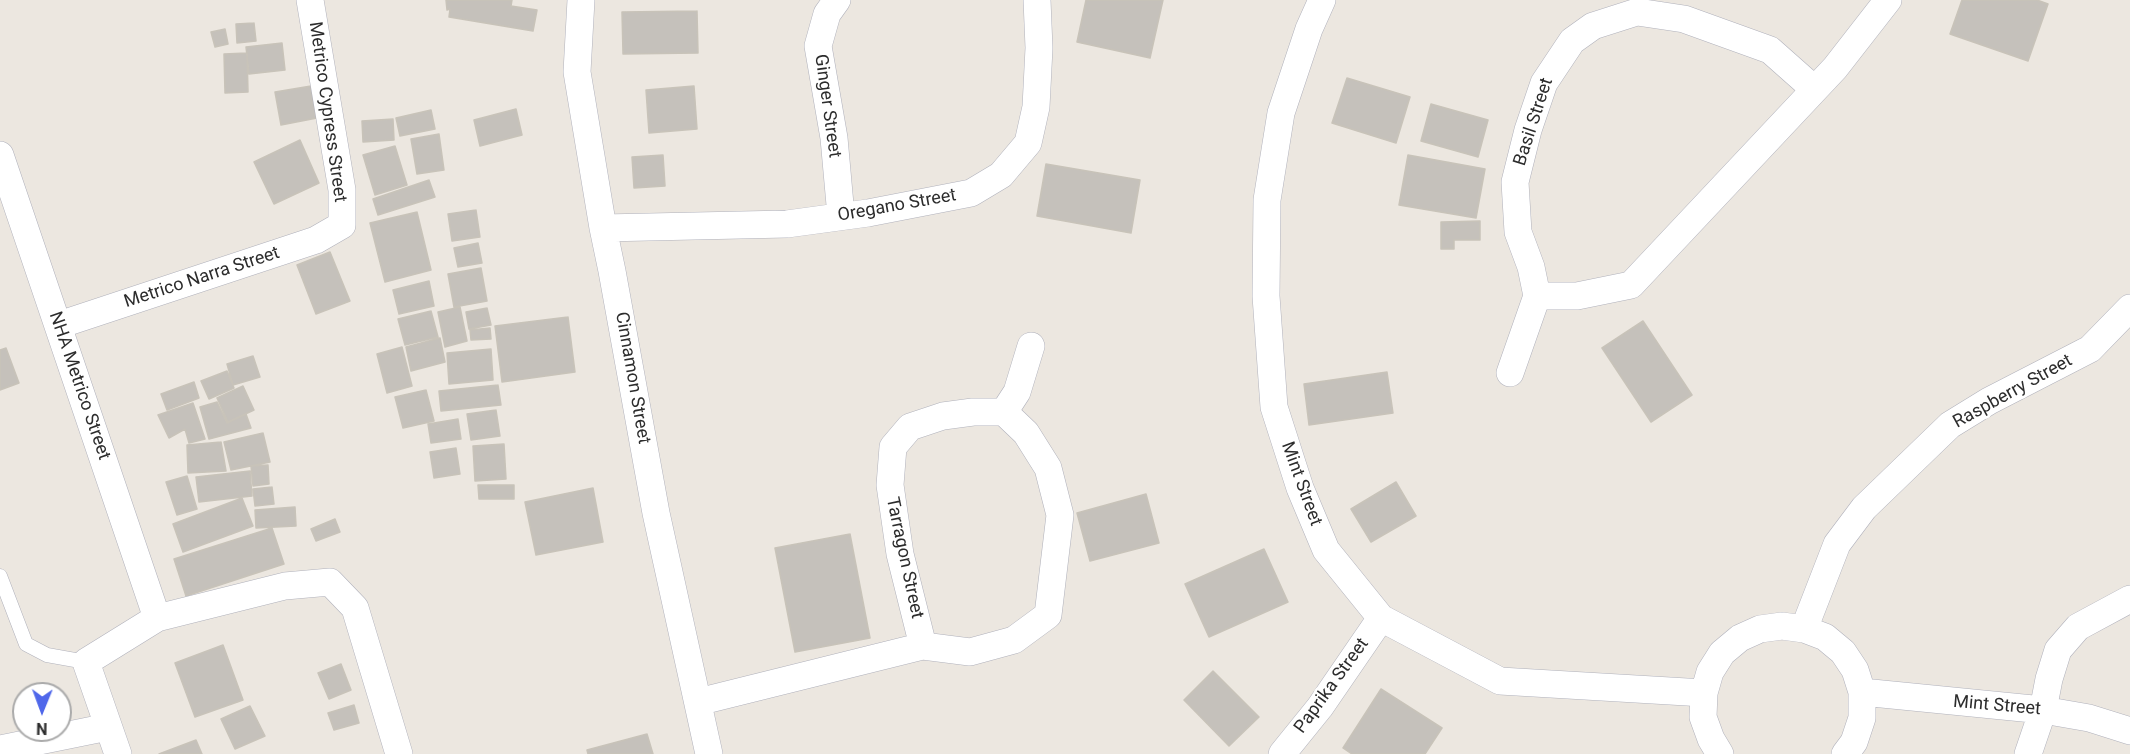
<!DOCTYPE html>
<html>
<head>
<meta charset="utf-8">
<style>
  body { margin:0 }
  #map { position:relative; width:2130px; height:754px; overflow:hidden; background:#ece7e0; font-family:Roboto,sans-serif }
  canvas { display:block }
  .north { position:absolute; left:12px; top:682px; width:60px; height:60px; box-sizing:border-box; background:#fff; border:2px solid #ababab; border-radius:50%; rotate:181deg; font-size:16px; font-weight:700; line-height:24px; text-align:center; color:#2c2c2c }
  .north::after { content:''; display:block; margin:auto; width:21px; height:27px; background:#4f67ea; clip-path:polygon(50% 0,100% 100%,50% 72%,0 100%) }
</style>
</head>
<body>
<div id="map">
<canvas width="2130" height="754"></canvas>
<div class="north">N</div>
</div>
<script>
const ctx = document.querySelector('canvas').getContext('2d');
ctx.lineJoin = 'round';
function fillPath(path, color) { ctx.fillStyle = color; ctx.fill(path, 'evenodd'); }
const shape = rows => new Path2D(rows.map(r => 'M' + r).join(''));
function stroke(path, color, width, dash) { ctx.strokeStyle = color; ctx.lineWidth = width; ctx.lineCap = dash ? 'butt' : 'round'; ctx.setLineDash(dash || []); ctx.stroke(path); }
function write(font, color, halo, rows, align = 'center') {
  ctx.font = font + ' Roboto,sans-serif'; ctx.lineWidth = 5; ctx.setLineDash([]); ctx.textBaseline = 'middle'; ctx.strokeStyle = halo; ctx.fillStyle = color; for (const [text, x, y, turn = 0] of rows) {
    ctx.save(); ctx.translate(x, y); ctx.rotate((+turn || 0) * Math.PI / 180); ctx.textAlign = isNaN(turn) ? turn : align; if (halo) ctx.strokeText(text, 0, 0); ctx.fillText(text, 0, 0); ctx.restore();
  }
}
const building = shape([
  [446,0,512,0,511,6,537,10,533,31,449,17,450,9,447,10,446,0],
  [1086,0,1163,0,1150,58,1077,42,1086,0],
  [1962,0,2037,0,2048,4,2028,61,1950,34,1962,0],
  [697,11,698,53,623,54,622,12,697,11],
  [254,23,256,41,237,43,236,24,254,23],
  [225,29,228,44,215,47,211,32,225,29],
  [282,43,285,70,249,74,246,47,282,43],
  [247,53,248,92,225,93,224,54,247,53],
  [1347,78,1410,97,1396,143,1332,123,1347,78],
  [311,86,317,118,281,125,275,92,311,86],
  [694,86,697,129,649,133,646,90,694,86],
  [1431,104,1488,120,1478,157,1421,141,1431,104],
  [516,109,522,135,480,146,474,120,516,109],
  [431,110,435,129,400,136,396,118,431,110],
  [393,119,394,140,363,142,362,121,393,119],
  [439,134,444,170,417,174,411,139,439,134],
  [300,140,319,183,274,204,254,162,300,140],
  [395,146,407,185,375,195,363,155,395,146],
  [663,155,665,186,634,188,632,157,663,155],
  [1408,155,1485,169,1476,218,1399,205,1408,155],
  [1046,164,1140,180,1131,233,1037,216,1046,164],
  [429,180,435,197,378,215,373,199,429,180],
  [476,210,480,237,452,241,448,214,476,210],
  [417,212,431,270,385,282,370,223,417,212],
  [1480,221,1480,240,1454,240,1454,249,1441,249,1441,222,1480,221],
  [478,243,482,263,458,267,454,248,478,243],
  [330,252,350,301,316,314,297,265,330,252],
  [481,268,487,301,454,307,448,274,481,268],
  [429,281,434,306,399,314,393,290,429,281],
  [460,307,467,341,445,347,438,312,460,307],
  [487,308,491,325,469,329,466,312,487,308],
  [431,311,438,337,405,345,398,319,431,311],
  [568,317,575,372,502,382,495,326,568,317],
  [1643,321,1692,395,1651,422,1602,348,1643,321],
  [490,328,491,339,471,340,470,330,490,328],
  [440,338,445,362,411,371,406,347,440,338],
  [402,347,412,386,387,393,377,354,402,347],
  [6,348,19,383,0,390,0,350,6,348],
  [491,349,493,380,449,384,447,353,491,349],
  [253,356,260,377,233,385,227,364,253,356],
  [227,371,234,388,209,399,201,381,227,371],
  [1387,372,1393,413,1309,425,1304,384,1387,372],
  [194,382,199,398,167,410,161,394,194,382],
  [498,385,501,405,441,411,439,391,498,385],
  [243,386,254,410,228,422,217,398,243,386],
  [426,390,434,421,403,428,395,397,426,390],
  [217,402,227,423,246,414,251,428,209,439,200,407,217,402],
  [193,403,205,439,189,443,185,429,169,438,158,415,193,403],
  [496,410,500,436,471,440,467,414,496,410],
  [458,419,461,439,431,443,428,424,458,419],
  [263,433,270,462,231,470,224,442,263,433],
  [221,442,226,471,188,473,187,445,221,442],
  [504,444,506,479,475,481,473,446,504,444],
  [456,448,460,474,434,478,430,452,456,448],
  [268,465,269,484,253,486,251,466,268,465],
  [250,471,252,496,199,502,196,477,250,471],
  [187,476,197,509,177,515,166,482,187,476],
  [1396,482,1416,516,1371,542,1351,509,1396,482],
  [478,485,514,485,514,499,479,499,478,485],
  [272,487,274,504,255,506,253,489,272,487],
  [593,488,603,542,536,555,525,502,593,488],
  [1146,494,1159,543,1090,561,1077,513,1146,494],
  [242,498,253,526,183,552,173,524,242,498],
  [295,507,296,526,256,528,255,510,295,507],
  [335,519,340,532,316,541,311,529,335,519],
  [272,528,284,564,186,596,174,559,272,528],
  [850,534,870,638,795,652,775,548,850,534],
  [1264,549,1288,602,1209,637,1185,584,1264,549],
  [223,645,243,700,195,717,175,663,223,645],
  [341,664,351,690,329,699,318,673,341,664],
  [1213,671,1259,717,1229,746,1184,700,1213,671],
  [1381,689,1442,728,1425,754,1352,754,1343,748,1381,689],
  [354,705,359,723,334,730,328,713,354,705],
  [250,706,265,736,235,749,221,719,250,706],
  [647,734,653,754,588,754,587,750,647,734],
  [196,740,202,754,159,754,196,740]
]);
fillPath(building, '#c5c1bb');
stroke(building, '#c8c3b9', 1.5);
const service = shape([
  [0,576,26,644,47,655,86,662]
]);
const minor = shape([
  [581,0,577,72,603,228,612,271,656,513,709,754],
  [837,0,827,14,818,46,834,138,841,216],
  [1322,0,1309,29,1281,113,1267,200,1266,296,1274,407,1300,488,1326,550,1381,618,1500,681,1704,693],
  [0,155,157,618],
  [603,228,787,224,868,213,971,193,1001,175,1028,143,1036,107,1039,48,1037,0],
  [1537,296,1531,267,1518,232,1515,182,1528,130,1544,83,1572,41,1593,26,1637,12,1684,19,1770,50,1814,89],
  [59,325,316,240,342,225,342,190,310,0],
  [1510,373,1537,296,1577,296,1631,285,1835,68,1888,0],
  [1804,629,1837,544,1864,508,1950,425,1989,401,2090,349,2130,308],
  [923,646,900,554,890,485,893,447,910,427,943,416,973,412,1004,412],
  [1862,692,2043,710,2089,718,2130,731],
  [698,702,923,646,970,652,1014,640,1048,615,1060,515,1048,468,1026,433,1004,412,1017,392,1031,346],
  [0,749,108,727],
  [118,754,86,662,157,618,285,586,330,582,355,608,399,754],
  [1282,754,1320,707,1381,618],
  [1720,754,1711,739,1703,717,1704,693,1710,672,1722,653,1740,638,1760,629,1782,626,1804,629,1825,637,1843,652,1855,670,1862,692,1862,718,1854,742,1845,754],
  [2028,754,2043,710,2049,679,2058,650,2078,627,2130,599]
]);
stroke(service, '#b0b1bb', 15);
stroke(minor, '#b0b1bb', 28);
stroke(service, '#fff', 14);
stroke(minor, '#fff', 27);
write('18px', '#2c2c2c', '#fff', [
  ["Ginger Street",827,106,82],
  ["Metrico Cypress Street",327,112,82],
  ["Basil Street",1534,122,-72],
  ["Oregano Street",897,206,-10],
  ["Metrico Narra Street",202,278,-18],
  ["Cinnamon Street",632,378,80],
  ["NHA Metrico Street",79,386,71],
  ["Raspberry Street",2013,392,-29],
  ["Mint Street",1301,484,70],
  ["Tarragon Street",904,558,78],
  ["Paprika Street",1332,686,-54],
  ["Mint Street",1997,706,5]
]);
</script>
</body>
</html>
